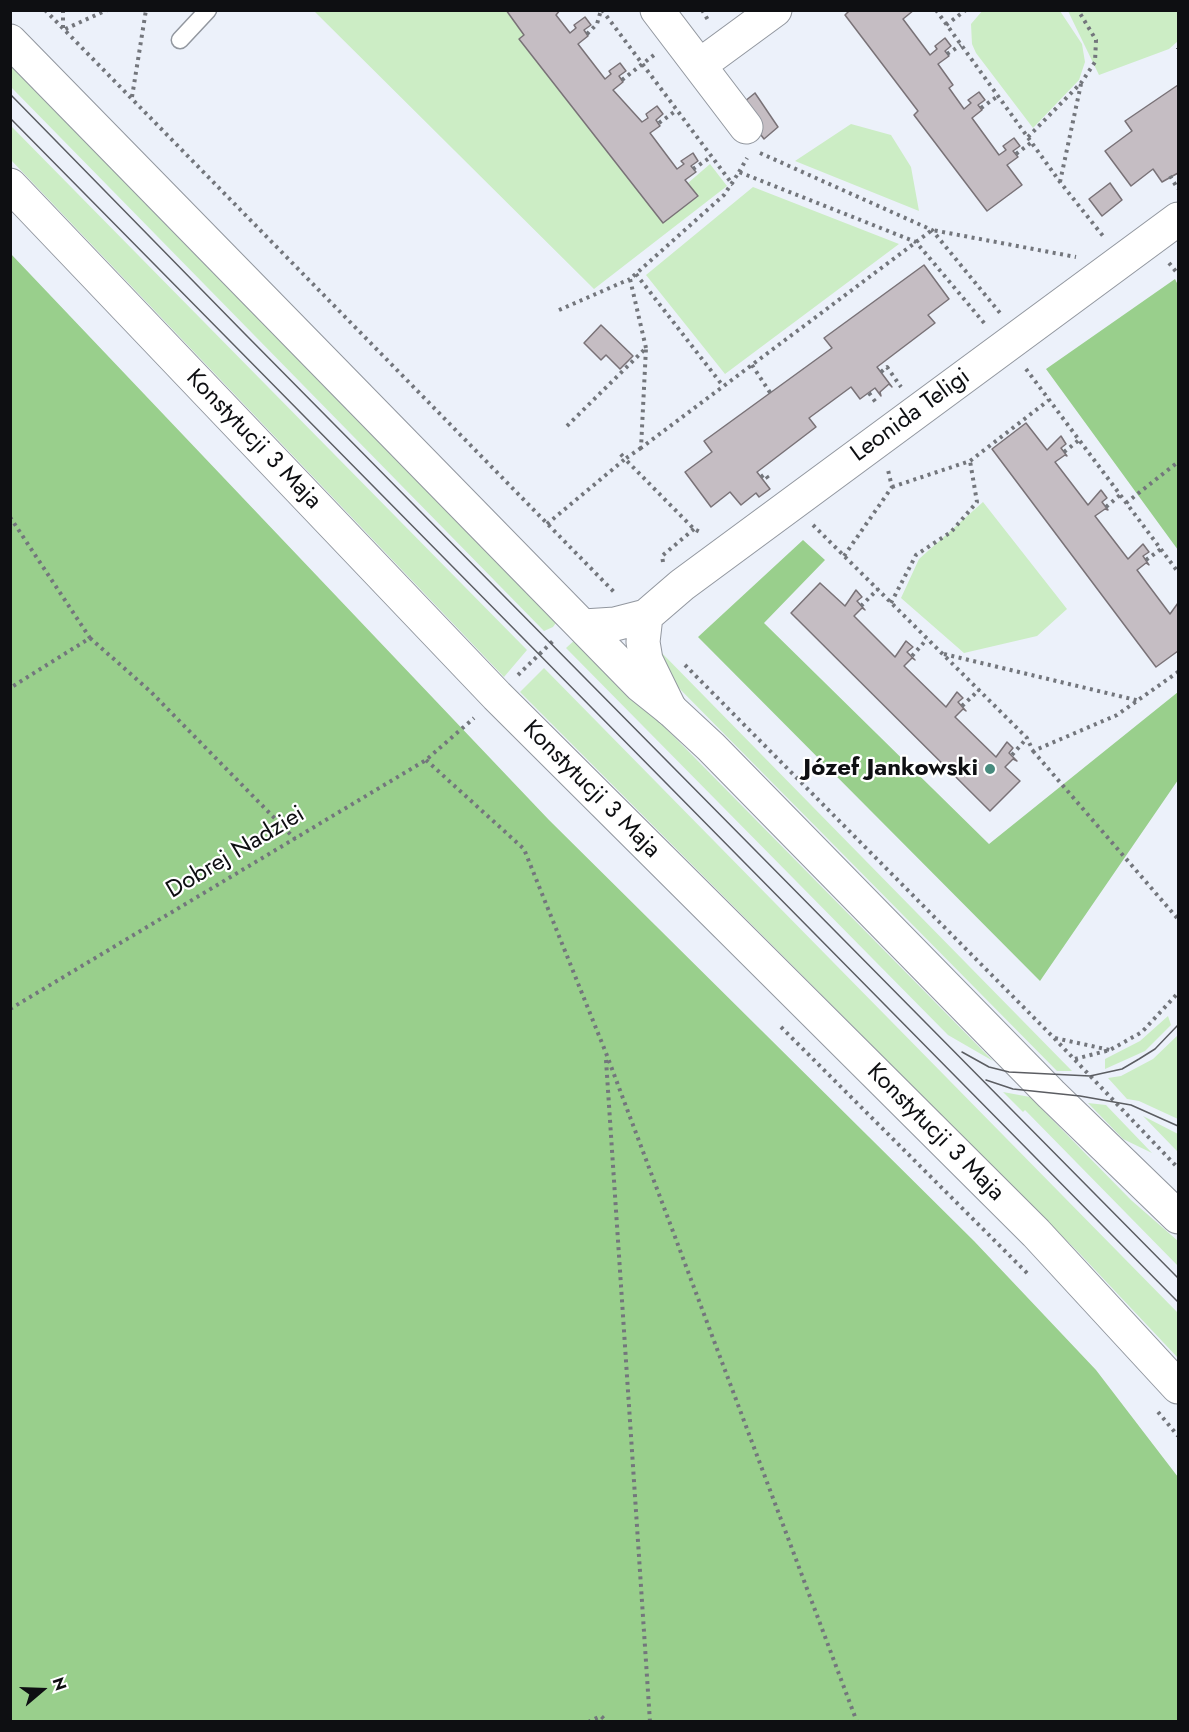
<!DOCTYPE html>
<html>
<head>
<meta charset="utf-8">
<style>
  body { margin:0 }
  #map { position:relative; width:1189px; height:1732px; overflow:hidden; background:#ecf1fa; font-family:Jost,sans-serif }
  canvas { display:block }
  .frame { position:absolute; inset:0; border:12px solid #0e0f12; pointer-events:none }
  .north { position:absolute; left:12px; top:1660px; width:60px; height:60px; -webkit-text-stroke:4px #fff; paint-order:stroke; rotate:71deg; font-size:16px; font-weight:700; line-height:24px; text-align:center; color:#0e0f12 }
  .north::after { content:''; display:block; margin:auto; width:21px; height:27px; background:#0e0f12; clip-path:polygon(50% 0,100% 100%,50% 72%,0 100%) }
</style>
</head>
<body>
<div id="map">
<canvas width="1189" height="1732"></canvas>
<div class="frame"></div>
<div class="north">N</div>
</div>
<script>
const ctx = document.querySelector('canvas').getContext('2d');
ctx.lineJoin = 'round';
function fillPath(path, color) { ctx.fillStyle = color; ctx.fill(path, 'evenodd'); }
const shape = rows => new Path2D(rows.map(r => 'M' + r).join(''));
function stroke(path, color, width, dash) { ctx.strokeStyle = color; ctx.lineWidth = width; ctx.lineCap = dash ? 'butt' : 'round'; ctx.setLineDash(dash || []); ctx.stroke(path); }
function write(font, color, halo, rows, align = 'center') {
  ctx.font = font + ' Jost,sans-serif'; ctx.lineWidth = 4.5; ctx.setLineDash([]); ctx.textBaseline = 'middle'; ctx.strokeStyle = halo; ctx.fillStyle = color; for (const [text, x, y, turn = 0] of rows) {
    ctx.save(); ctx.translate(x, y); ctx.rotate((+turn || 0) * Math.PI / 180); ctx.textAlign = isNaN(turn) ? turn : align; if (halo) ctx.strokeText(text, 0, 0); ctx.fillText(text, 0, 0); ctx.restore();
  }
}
fillPath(shape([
  [983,10,1060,11,1082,44,1085,62,1079,80,1033,128,976,53,972,44,971,24],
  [314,11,506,11,524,35,520,39,663,222,698,197,688,183,710,164,727,186,594,289],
  [1068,11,1178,11,1178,41,1169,49,1099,75],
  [10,59,558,620,553,627,544,631,11,87],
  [851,124,891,135,911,167,919,211,795,161],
  [11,126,527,650,504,677,11,160],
  [753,187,899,244,725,374,646,275],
  [983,502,1067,609,1037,636,964,653,901,598,919,559],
  [577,638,993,1061,948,1035,566,648],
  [655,646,1072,1071,1057,1071,669,678],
  [544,668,1178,1313,1178,1358,1081,1255,520,692],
  [1168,1016,1171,1025,1145,1051,1105,1069,1105,1059,1140,1041],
  [1178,1035,1178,1119,1139,1101,1127,1099,1108,1078,1121,1076,1153,1059],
  [1003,1092,1030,1097,1131,1200,1178,1241,1178,1266,1025,1110,1023,1112],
  [1088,1103,1106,1105,1152,1153,1123,1139],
  [1143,1116,1178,1134,1178,1152,1175,1149]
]), '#ccedc5');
fillPath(shape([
  [11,254,549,820,974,1241,1096,1370,1178,1477,1178,1721,11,1721],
  [1175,279,1178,285,1178,550,1046,369],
  [803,540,825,560,764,623,989,844,1178,692,1178,780,1040,981,698,637]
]), '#99cf8c');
const building = shape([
  [506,10,560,10,556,15,570,33,576,28,574,25,585,17,591,25,584,30,588,36,578,44,605,79,611,74,609,71,620,63,626,71,619,76,623,82,613,90,642,122,648,118,646,114,657,106,663,114,656,120,660,126,650,133,677,169,684,164,681,161,693,153,698,161,691,166,696,172,685,180,698,196,663,223,519,39,524,35,506,10],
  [850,10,914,10,903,19,930,55,937,49,935,46,945,38,951,46,945,51,949,56,938,64,953,85,949,88,964,109,971,103,968,100,979,92,985,100,978,105,982,110,972,118,999,155,1006,150,1003,146,1014,138,1020,146,1013,151,1018,157,1007,165,1022,185,987,211,914,115,918,111,845,15,850,10],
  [1178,85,1178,173,1162,182,1153,169,1131,186,1105,151,1132,131,1125,121,1178,85],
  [755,93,778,127,764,139,739,106,755,93],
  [1110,183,1122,200,1102,216,1089,199,1110,183],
  [924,265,949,299,928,315,935,323,877,367,892,387,889,384,880,392,881,396,875,388,860,399,851,387,809,418,816,427,757,472,770,489,759,497,756,493,741,505,730,492,711,507,685,472,712,452,704,441,832,348,824,338,924,265],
  [601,325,633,356,620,369,606,355,601,360,584,343,601,325],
  [1026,423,1047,450,1061,436,1066,444,1061,448,1067,456,1065,455,1055,462,1088,505,1101,490,1107,498,1102,502,1108,510,1105,509,1095,516,1128,559,1143,544,1149,552,1143,556,1149,565,1146,563,1137,570,1170,614,1178,603,1178,651,1156,667,992,449,1026,423],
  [820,583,845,606,856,590,862,597,857,601,865,610,862,608,854,616,895,657,906,641,913,647,907,652,915,660,912,658,904,666,946,707,957,692,963,698,958,702,966,711,963,709,955,717,996,757,1007,742,1013,748,1009,753,1017,761,1013,759,1005,767,1020,781,990,811,791,613,820,583]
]);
fillPath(building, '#c5bdc3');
stroke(building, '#797277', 1.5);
const service = shape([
  [180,40,208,10]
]);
const minor = shape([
  [657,10,746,127],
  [700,65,775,10],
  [646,616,643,642,646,660,670,709],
  [584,626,615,624,646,616,682,585,1178,219]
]);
const tertiary = shape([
  [10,41,640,685,670,709,711,747,1051,1094,1178,1217],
  [10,185,497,696,1036,1233,1178,1387]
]);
stroke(service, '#92979f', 19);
stroke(minor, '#92979f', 35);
stroke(tertiary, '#92979f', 35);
stroke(shape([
  [45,10,615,593],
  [63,10,63,30,107,10],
  [602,10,733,185],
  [702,10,708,20],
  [936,10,1060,182,1103,236],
  [946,25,966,10],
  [587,34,597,24,601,10],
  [1178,48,1178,49],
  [947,54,961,45],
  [622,80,654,55],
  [132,97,146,10],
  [981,108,998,96],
  [659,123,677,110],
  [1028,137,1081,83,1095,62,1096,40,1078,10],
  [760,153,932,230,1000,313],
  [1016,154,1032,142],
  [693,169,711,157],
  [739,172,747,158],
  [1170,176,1178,189],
  [1060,182,1081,84],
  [1169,263,1178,274],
  [636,274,723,386],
  [559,310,630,279],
  [646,348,630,279,724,195,739,172,916,242,985,324],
  [752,365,771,394],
  [1026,369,1178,572],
  [881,372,887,367,901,387],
  [869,393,877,404],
  [567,426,646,348,641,448,932,230,1076,257],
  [641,448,625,459,694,529,702,533],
  [1064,452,1079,440],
  [761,477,765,474,770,481],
  [892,487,970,461,1049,400],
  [1126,503,1178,462],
  [1106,507,1120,495],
  [10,517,90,638,10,688],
  [547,524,625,459,619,452],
  [813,525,1027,738,1033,751,1117,715,1178,672],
  [844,556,892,487,888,470],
  [1146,560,1161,549],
  [663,562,662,556,694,529],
  [891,603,916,555,951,532,977,502,970,461],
  [861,606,878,589],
  [90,638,150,691,295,839],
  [944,654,1140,701],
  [912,656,927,639],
  [685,665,1054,1038,1178,1168],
  [518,675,554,640],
  [962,706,979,690],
  [1033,751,1178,919],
  [1012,755,1027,738],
  [426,760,524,849,606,1053,857,1722],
  [10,1009,426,760,474,718],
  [781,1027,1028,1274],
  [1055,1038,1110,1050],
  [1075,1059,1110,1050,1142,1032,1178,993],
  [606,1060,650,1722],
  [1158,1412,1178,1436],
  [588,1722,601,1716,607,1722]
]), '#73767c', 4, [3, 4.5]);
stroke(service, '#fff', 16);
stroke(minor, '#fff', 33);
stroke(tertiary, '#fff', 33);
stroke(shape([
  [10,94,244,333,1178,1278],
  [10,118,1178,1302],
  [962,1052,989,1067,1009,1072,1090,1076,1122,1069,1139,1059,1155,1049,1178,1025],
  [986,1080,1013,1089,1080,1096,1131,1105,1178,1126]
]), '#5b5d62', 1.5);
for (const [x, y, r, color] of [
  [990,769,6,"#488b7e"]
]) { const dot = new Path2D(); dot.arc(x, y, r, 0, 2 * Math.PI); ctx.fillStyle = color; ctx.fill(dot); stroke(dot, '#fff', 2); }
write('24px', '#0e0f12', '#fff', [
  ["Leonida Teligi",911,416,-36],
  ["Konstytucji 3 Maja",253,440,46],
  ["Konstytucji 3 Maja",591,790,45],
  ["Dobrej Nadziei",236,853,-31],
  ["Konstytucji 3 Maja",935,1133,45]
]);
write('bold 24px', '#0e0f12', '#fff', [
  ["Józef Jankowski",978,769]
], 'right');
</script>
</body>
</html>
